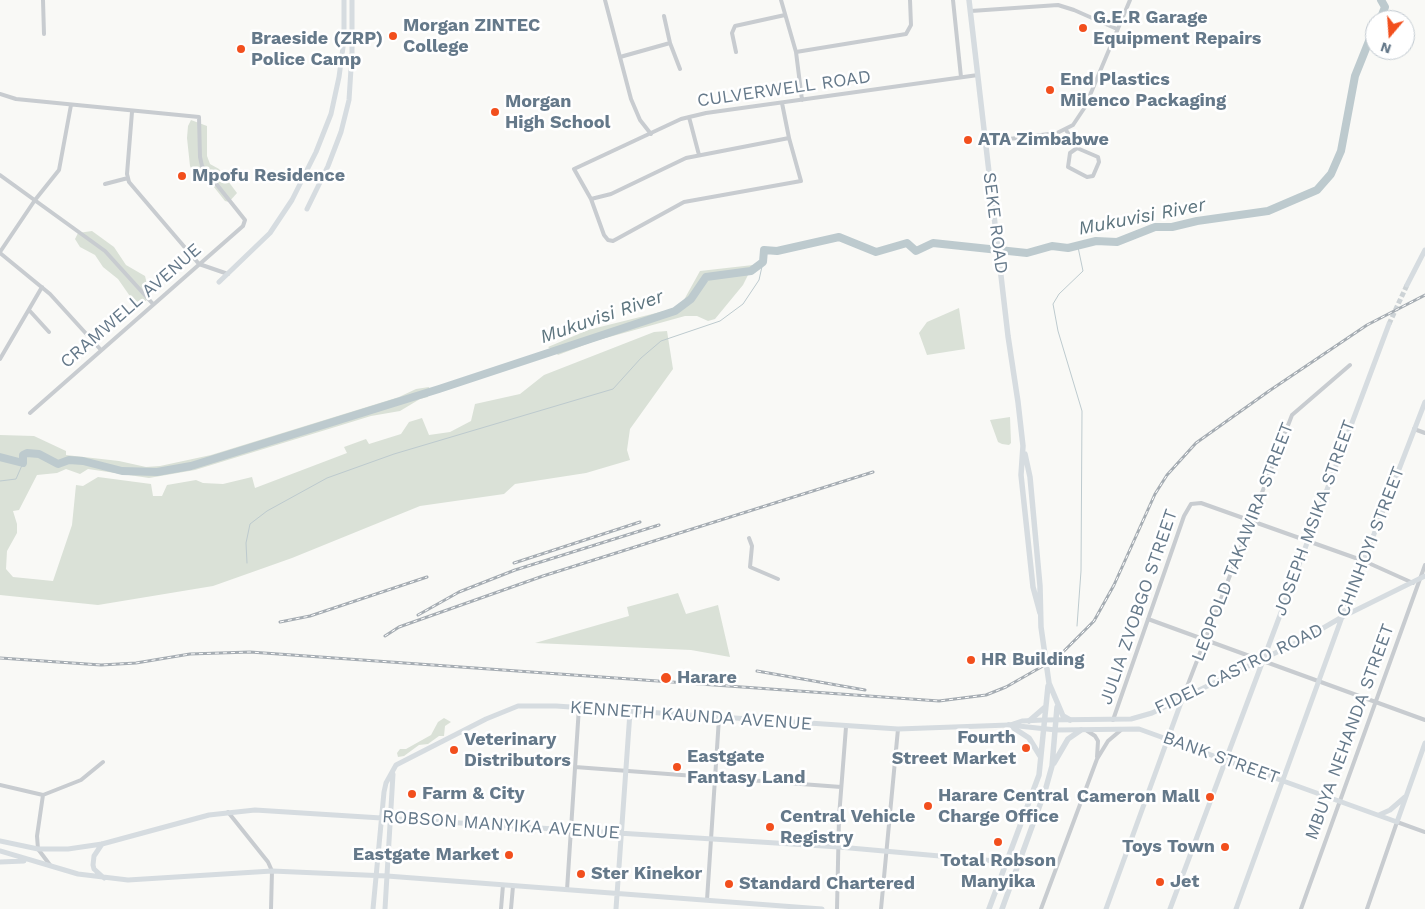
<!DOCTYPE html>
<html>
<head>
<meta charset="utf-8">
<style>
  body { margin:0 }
  #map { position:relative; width:1425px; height:909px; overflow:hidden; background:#f9f9f6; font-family:"Work Sans",sans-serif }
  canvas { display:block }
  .north { position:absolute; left:1365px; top:10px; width:50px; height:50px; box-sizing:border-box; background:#fff; border:1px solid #c1c9d0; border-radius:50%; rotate:198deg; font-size:14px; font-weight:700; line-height:20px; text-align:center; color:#65798a }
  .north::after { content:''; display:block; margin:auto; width:18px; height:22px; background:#f24f1d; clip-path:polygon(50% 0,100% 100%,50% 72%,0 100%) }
</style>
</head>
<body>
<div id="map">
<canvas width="1425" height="909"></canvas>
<div class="north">N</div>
</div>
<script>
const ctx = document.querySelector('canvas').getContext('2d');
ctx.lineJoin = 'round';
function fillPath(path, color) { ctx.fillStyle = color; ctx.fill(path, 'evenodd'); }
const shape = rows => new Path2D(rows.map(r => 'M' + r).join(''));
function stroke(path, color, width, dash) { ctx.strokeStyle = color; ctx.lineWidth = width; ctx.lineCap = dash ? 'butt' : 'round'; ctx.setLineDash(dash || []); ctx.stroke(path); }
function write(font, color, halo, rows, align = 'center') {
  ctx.font = font + ' "Work Sans",sans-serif'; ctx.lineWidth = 5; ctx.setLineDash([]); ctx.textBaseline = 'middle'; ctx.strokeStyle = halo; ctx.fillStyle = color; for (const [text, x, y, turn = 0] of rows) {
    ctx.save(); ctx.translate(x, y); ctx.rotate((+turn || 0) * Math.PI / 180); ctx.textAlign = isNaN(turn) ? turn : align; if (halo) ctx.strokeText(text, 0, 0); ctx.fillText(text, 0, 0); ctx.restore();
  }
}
fillPath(shape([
  [191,120,207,126,207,156,210,164,219,169,237,193,229,202,225,201,206,177,202,175,200,178,194,174,190,166,187,138,188,126],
  [92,231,114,247,126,265,145,276,148,288,153,291,146,301,134,302,118,279,103,267,95,255,80,247,75,239,78,233],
  [753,265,743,285,715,319,708,321,697,316,685,316,595,341,558,355,548,347,588,330,680,307,700,271],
  [959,308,965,349,927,355,919,333,927,322],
  [667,331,673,369,630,429,627,450,630,460,586,473,515,484,504,494,420,506,292,558,213,586,98,605,0,595,0,435,34,436,66,451,66,455,119,461,146,467,160,466,211,455,399,397,416,389,429,387,428,397,420,399,400,411,371,416,195,470,149,478,88,469,80,474,66,469,57,473,37,475,19,510,13,511,17,524,17,533,7,551,6,569,13,577,53,581,72,525,76,485,83,486,98,477,151,484,153,496,162,496,167,485,196,480,203,483,223,484,252,477,255,488,347,453,344,447,366,439,369,444,401,434,409,422,422,418,429,435,450,432,471,421,475,404,520,394,544,375,654,332],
  [1010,417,1011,443,1009,445,1002,444,998,442,990,420],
  [678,593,686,614,718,605,730,657,691,650,535,643,629,616,627,607],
  [444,718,451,722,445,726,444,736,439,736,428,744,419,745,404,756,398,757,397,753,400,749,406,749,431,735,438,722]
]), '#dae1d7');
stroke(shape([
  [0,481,16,479,23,463],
  [247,563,246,543,250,524,267,511,327,478,394,454,613,389,641,358,661,341,720,321,743,304,759,280,763,262],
  [1077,626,1081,571,1082,411,1058,331,1053,304,1059,294,1083,271,1078,247]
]), '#bdcace', 1);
stroke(shape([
  [1380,20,1385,7,1381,0],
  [0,457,23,463,23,455,27,453,39,454,58,464,69,460,83,461,122,471,157,472,191,466,439,389,675,311,691,299,706,277,751,271,763,262,764,250,777,251,839,237,876,252,907,243,916,251,933,243,1027,253,1052,246,1068,248,1096,241,1117,242,1155,227,1172,227,1197,221,1268,211,1317,190,1331,174,1341,151,1355,76,1375,26]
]), '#bdcace', 8);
stroke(shape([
  [1389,324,1407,285]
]), '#cdd3d6', 5, [5, 2.5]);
stroke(shape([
  [43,0,44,34],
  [605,0,631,99,640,120,651,134],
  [781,0,796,52,802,100],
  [953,0,961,77],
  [971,11,1058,5,1074,10,1117,29],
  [664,16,670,43,680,69],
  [736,52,732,33,735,26,785,15],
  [796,52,906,34,911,25,910,0],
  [620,57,670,43],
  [0,94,16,99,199,117,200,157,202,166,245,220,243,226,30,413],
  [132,112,127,174,129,182,199,264,228,274],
  [689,117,699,155],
  [1066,130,1077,148,1070,153,1068,167,1087,177,1093,176,1099,162,1098,157,1077,148],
  [789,138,686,158,611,194,591,199,574,169,681,119,706,113,978,75],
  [985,142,1057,133,1073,125,1085,107,1130,0],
  [0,175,105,251,153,304],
  [105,184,128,178],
  [591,199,604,235,608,240,613,241,684,202,801,181,789,138,782,103],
  [0,252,35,200,59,170,71,105],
  [0,253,50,294,101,350],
  [29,310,49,332],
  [0,359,42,287],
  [1414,429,1425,433],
  [749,538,752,546,750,567,778,579],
  [1148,619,1425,720],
  [1183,697,1292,415,1350,365],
  [1113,720,1184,516,1191,504,1201,503,1364,561,1413,583],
  [1086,730,1095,736,1098,741,1097,757],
  [575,767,841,787],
  [0,785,43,795,81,780,103,762],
  [43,795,37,836,38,849,50,865],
  [228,812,268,862,272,871,271,909],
  [567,890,579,707],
  [707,900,719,718],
  [501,909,503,885],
  [511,909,513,886],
  [837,909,839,817,846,727],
  [881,909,898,729],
  [1041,909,1097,759,1108,741,1121,730],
  [1301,909,1425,565],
  [1367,909,1397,822,1425,832]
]), '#c8ccd0', 4);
stroke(shape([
  [307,209,328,166,341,132,349,100,352,53,352,0],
  [219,282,270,233,292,200,316,152,331,114,339,77,344,40,344,0],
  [1407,285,1425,250],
  [1010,725,1022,721,1043,720,1131,719,1152,713,1306,638,1342,617,1425,576],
  [1379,815,1390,810,1405,797],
  [0,841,38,849,68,849,102,844,209,815,255,810,839,847,1018,863],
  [102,844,94,856,93,865,94,869,104,878],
  [0,851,78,874,128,880,272,871,387,876,822,909],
  [0,862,24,861],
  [373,909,384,792,386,783,396,765,486,719,518,706,556,706,898,729,1009,725,1056,730,1139,729,1397,822,1425,743],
  [385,909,393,774],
  [616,909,630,712],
  [1106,909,1183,697],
  [1170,909,1389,324],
  [1236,909,1342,617,1425,402]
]), '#d6dce0', 5);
stroke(shape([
  [969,0,1008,336,1018,402,1023,446,1021,475,1033,587,1040,613],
  [1025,454,1030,477,1040,586,1041,627,1049,683,1063,716,1070,720],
  [1029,721,1044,708],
  [1009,725,1029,738,1040,756],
  [1054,763,1068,739,1081,730],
  [989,909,1039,775,1048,686],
  [1002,909,1045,791,1052,766,1057,707]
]), '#d6dce0', 5.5);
const rail = shape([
  [514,563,640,522],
  [418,615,459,592,515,570,659,525],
  [280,622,310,616,427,577],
  [385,636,399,627,543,576,873,472],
  [0,658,101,665,136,663,190,654,250,652,939,701,986,695,1006,687,1057,658,1094,621,1114,585,1155,494,1167,475,1196,443,1269,391,1367,325,1425,295],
  [757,671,865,690]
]);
stroke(rail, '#a6adb3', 3);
stroke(rail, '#fff', 1, [4]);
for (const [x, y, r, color] of [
  [1083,28,5,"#f24f1d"],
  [393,36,5,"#f24f1d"],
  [241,49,5,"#f24f1d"],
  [1050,90,5,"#f24f1d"],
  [495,112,5,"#f24f1d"],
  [968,140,5,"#f24f1d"],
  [182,176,5,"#f24f1d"],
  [971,660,5,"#f24f1d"],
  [666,678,6,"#f24f1d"],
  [1026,748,5,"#f24f1d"],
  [454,750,5,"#f24f1d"],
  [677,767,5,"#f24f1d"],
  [412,794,5,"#f24f1d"],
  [1210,797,5,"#f24f1d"],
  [928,806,5,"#f24f1d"],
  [770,827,5,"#f24f1d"],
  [998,842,5,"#f24f1d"],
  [1225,847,5,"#f24f1d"],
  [509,855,5,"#f24f1d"],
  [581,874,5,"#f24f1d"],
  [1160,882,5,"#f24f1d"],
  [729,884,5,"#f24f1d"]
]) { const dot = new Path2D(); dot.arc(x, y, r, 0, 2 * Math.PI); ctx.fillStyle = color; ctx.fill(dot); stroke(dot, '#fff', 2); }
write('bold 18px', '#65798a', '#fff', [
  ["G.E.R Garage",1093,18],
  ["Equipment Repairs",1093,39],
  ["Morgan ZINTEC",403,26],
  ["College",403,47],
  ["Braeside (ZRP)",251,39],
  ["Police Camp",251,60],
  ["End Plastics",1060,80],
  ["Milenco Packaging",1060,101],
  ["Morgan",505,102],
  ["High School",505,123],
  ["ATA Zimbabwe",978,140],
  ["Mpofu Residence",192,176],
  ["HR Building",981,660],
  ["Harare",677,678],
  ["Fourth",1016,738,"right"],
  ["Street Market",1016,759,"right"],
  ["Veterinary",464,740],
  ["Distributors",464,761],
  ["Eastgate",687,757],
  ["Fantasy Land",687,778],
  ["Farm & City",422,794],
  ["Harare Central",938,796],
  ["Charge Office",938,817],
  ["Cameron Mall",1200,797,"right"],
  ["Central Vehicle",780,817],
  ["Registry",780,838],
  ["Toys Town",1215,847,"right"],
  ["Eastgate Market",499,855,"right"],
  ["Total Robson",998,861,"center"],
  ["Manyika",998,882,"center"],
  ["Ster Kinekor",591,874],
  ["Jet",1170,882],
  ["Standard Chartered",739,884]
], 'left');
write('18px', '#65798a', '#fff', [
  ["CULVERWELL ROAD",784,89,-8],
  ["SEKE ROAD",995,223,83],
  ["CRAMWELL AVENUE",131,306,-41],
  ["JOSEPH MSIKA STREET",1315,518,-70],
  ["LEOPOLD TAKAWIRA STREET",1243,542,-69],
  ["CHINHOYI STREET",1371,542,-69],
  ["JULIA ZVOBGO STREET",1139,607,-71],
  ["FIDEL CASTRO ROAD",1239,669,-26],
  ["KENNETH KAUNDA AVENUE",691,716,4],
  ["MBUYA NEHANDA STREET",1350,732,-70],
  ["BANK STREET",1221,758,20],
  ["ROBSON MANYIKA AVENUE",501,825,4]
]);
write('italic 19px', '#5c747e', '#fff', [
  ["Mukuvisi River",1142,217,-11],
  ["Mukuvisi River",602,317,-19]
]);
</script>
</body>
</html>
